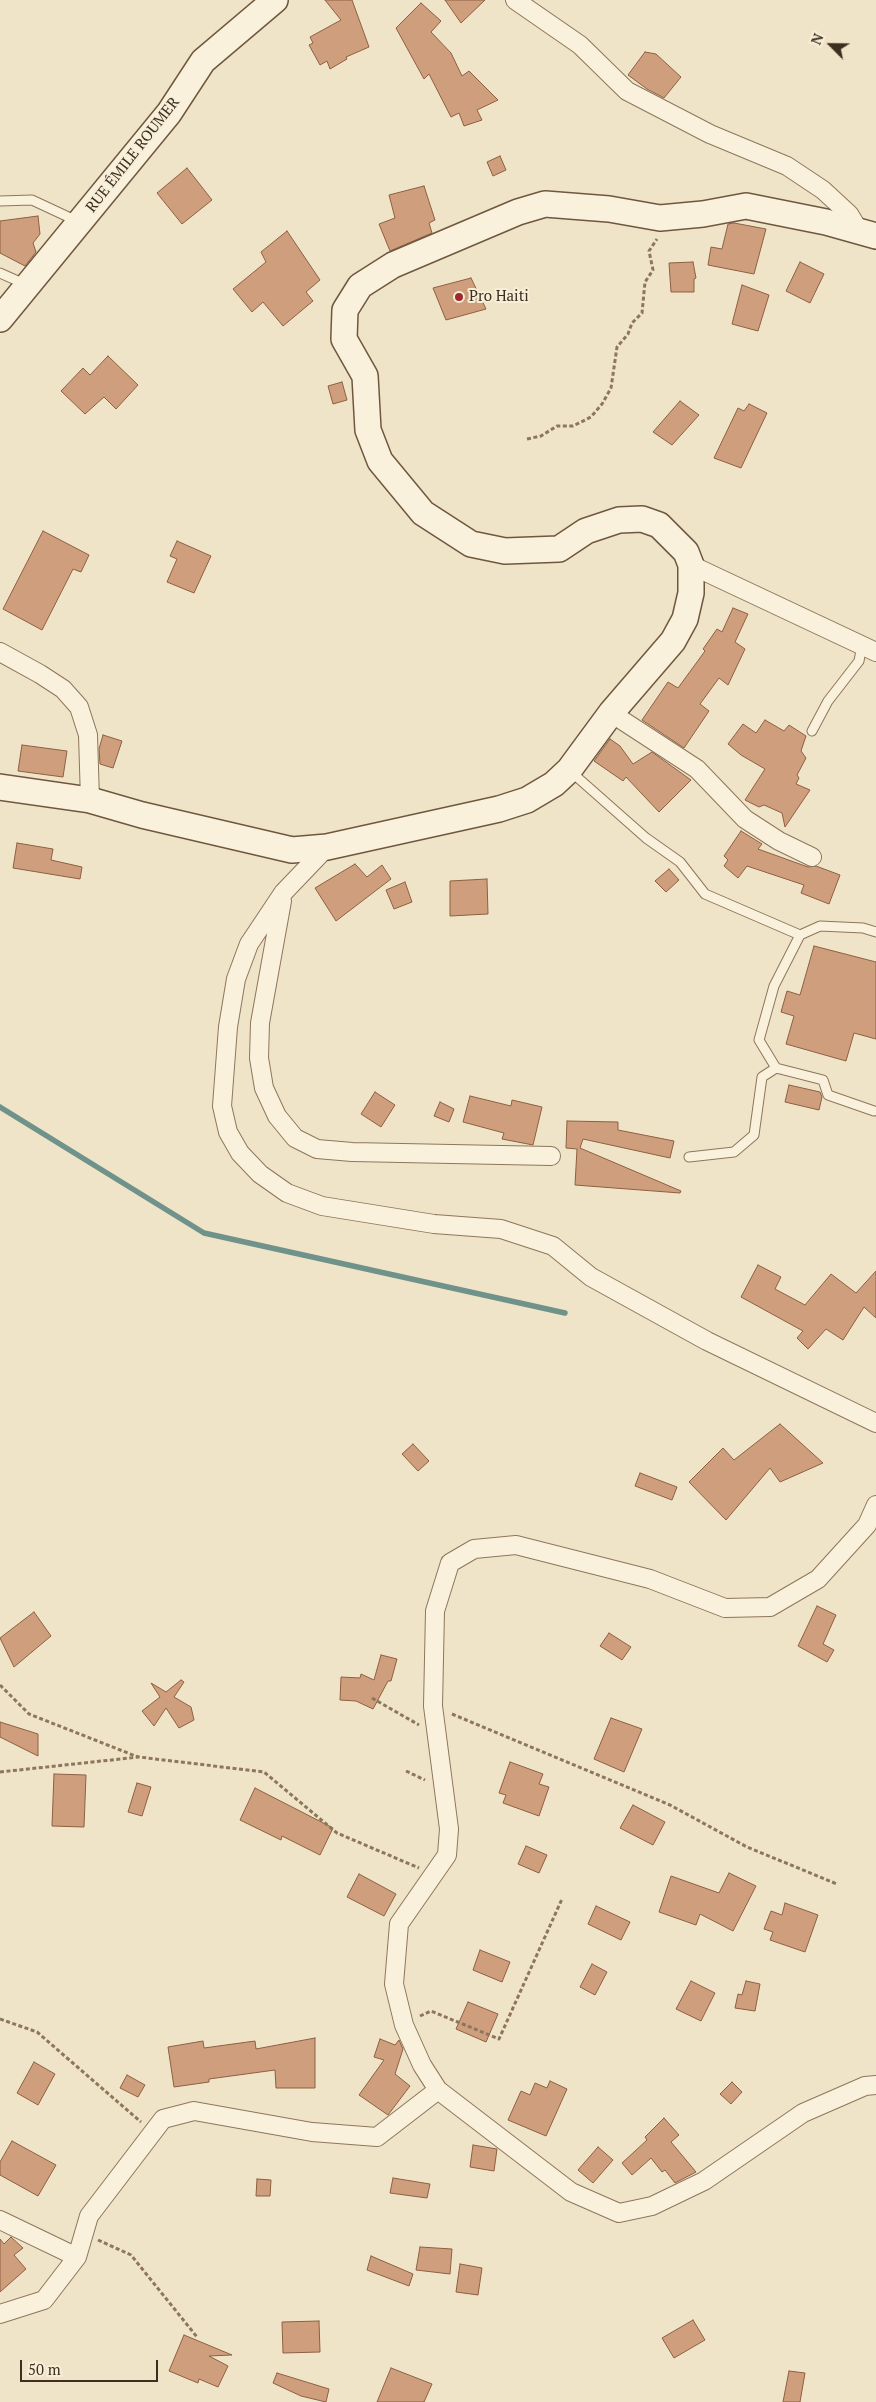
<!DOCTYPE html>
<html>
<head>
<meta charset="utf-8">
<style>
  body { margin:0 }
  #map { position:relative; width:876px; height:2402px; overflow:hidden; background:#f0e4c8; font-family:"PT Serif",serif }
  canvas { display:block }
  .north { position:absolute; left:806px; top:20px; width:50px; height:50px; -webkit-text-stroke:4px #f7eed8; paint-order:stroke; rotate:293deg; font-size:14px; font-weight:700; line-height:20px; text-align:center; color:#3d2e20 }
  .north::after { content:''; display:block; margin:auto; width:18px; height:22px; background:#3d2e20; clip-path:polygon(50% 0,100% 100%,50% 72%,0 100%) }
  .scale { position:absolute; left:20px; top:2360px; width:138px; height:22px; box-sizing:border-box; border:2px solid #3d2e20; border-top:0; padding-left:6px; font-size:15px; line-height:18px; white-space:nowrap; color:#3d2e20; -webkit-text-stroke:4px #f7eed8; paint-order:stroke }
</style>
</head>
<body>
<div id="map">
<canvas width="876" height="2402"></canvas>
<div class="north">N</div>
<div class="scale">50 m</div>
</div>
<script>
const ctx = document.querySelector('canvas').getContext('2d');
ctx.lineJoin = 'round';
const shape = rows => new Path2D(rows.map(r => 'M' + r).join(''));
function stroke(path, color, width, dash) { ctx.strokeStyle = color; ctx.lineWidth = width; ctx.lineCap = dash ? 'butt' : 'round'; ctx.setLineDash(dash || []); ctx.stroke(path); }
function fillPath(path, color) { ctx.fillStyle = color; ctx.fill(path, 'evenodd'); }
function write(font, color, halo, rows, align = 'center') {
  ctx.font = font + ' "PT Serif",serif'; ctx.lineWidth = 4; ctx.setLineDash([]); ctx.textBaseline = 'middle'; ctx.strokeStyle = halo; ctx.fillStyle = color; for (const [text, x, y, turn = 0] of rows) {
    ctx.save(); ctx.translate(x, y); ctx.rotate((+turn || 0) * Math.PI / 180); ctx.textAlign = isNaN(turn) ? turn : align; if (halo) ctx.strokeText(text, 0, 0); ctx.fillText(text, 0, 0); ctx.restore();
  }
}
stroke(shape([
  [0,1107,204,1233,565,1313]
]), '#6f938a', 5.5);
const building = shape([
  [325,0,352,0,369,47,346,57,347,59,330,69,327,61,320,65,309,45,313,43,310,37,341,20,325,0],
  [445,0,485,0,461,23,445,0],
  [421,3,441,21,431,32,451,53,462,76,469,71,498,100,477,110,482,120,464,126,459,113,451,117,429,74,424,79,396,28,421,3],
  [645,52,656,54,681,77,664,98,647,89,628,75,645,52],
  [500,156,506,170,493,176,487,162,500,156],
  [187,168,212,200,182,224,157,193,187,168],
  [424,186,435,220,429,223,432,233,390,251,379,224,395,218,389,195,424,186],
  [38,216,40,234,33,243,36,252,25,266,0,253,0,221,38,216],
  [734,223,766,229,754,274,708,265,711,247,722,249,728,224,734,223],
  [287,231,320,280,306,292,313,301,283,326,263,302,252,312,233,289,266,262,261,252,287,231],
  [693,262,696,278,694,279,694,292,671,292,669,263,693,262],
  [800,262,824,274,810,303,786,291,800,262],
  [471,278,486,309,446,320,433,288,471,278],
  [742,285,769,295,758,331,732,324,742,285],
  [108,356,138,385,116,409,104,397,85,414,61,391,83,368,90,375,108,356],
  [342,382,347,400,333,404,328,386,342,382],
  [680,401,699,415,672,445,653,432,680,401],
  [749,404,767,413,741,468,714,458,738,408,744,411,749,404],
  [43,531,89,555,81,572,73,569,42,630,3,609,43,531],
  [177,541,211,556,194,593,167,582,177,559,170,556,177,541],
  [733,608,748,614,735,642,745,649,728,685,719,678,700,704,709,711,684,748,642,720,668,682,678,688,705,651,703,649,717,629,722,632,733,608],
  [765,720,784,731,789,725,806,736,801,751,806,758,797,775,799,778,796,784,810,790,785,827,782,813,764,805,759,807,745,800,765,769,741,755,728,744,743,724,756,733,765,720],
  [103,735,122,741,113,768,100,764,99,749,103,735],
  [610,739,620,746,633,764,652,752,691,780,659,812,626,777,623,781,594,761,610,739],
  [22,745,67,751,63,777,18,771,22,745],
  [741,831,762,844,758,849,808,867,816,866,840,875,829,904,801,893,804,885,747,866,738,878,724,866,728,860,724,856,741,831],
  [17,843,53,849,51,860,82,867,80,879,13,868,17,843],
  [355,864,367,877,382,865,391,879,336,921,315,888,355,864],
  [669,869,679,880,666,892,655,881,669,869],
  [487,879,488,914,450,916,450,881,487,879],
  [405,882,412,902,394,909,386,890,405,882],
  [814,946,876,962,876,1039,854,1033,846,1061,786,1044,794,1016,781,1012,787,991,800,995,814,946],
  [789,1085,820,1092,822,1097,819,1110,785,1102,789,1085],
  [375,1092,395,1105,381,1127,361,1114,375,1092],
  [470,1096,511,1106,512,1100,542,1107,533,1145,502,1139,504,1133,463,1122,470,1096],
  [440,1102,454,1109,449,1122,434,1116,440,1102],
  [567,1121,618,1122,618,1130,674,1141,670,1158,583,1139,580,1148,681,1191,680,1193,575,1185,577,1149,566,1148,567,1121],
  [758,1265,781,1277,775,1289,805,1305,831,1274,856,1293,876,1271,876,1318,864,1307,843,1340,826,1329,808,1349,797,1338,803,1331,741,1297,758,1265],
  [780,1424,823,1463,780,1482,770,1468,726,1520,689,1482,723,1448,734,1460,780,1424],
  [413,1444,429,1461,418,1471,402,1454,413,1444],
  [640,1473,677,1487,672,1500,635,1486,640,1473],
  [817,1606,836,1615,823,1644,834,1650,827,1662,798,1646,817,1606],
  [34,1612,51,1636,14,1667,0,1638,34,1612],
  [609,1633,631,1647,622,1660,600,1646,609,1633],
  [381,1655,397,1659,391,1681,388,1681,373,1709,356,1701,340,1700,341,1677,360,1678,361,1674,374,1680,381,1655],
  [181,1680,184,1682,174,1697,191,1707,194,1720,179,1728,166,1708,154,1726,142,1711,160,1697,151,1683,166,1692,181,1680],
  [611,1718,642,1729,624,1772,594,1759,611,1718],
  [0,1722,38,1734,38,1756,0,1737,0,1722],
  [510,1762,543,1774,539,1784,549,1787,539,1816,503,1803,506,1795,499,1793,510,1762],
  [54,1774,86,1775,84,1827,52,1826,54,1774],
  [137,1783,151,1787,142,1816,128,1812,137,1783],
  [255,1788,333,1828,320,1855,282,1836,281,1840,240,1820,255,1788],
  [633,1805,665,1822,653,1845,620,1828,633,1805],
  [526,1846,547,1855,539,1873,518,1864,526,1846],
  [729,1873,756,1886,733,1931,700,1914,696,1925,659,1912,671,1876,719,1893,729,1873],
  [359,1874,396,1894,384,1916,347,1897,359,1874],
  [785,1903,818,1915,805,1952,770,1940,773,1932,764,1929,771,1911,782,1915,785,1903],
  [596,1906,630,1922,621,1940,588,1924,596,1906],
  [480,1950,510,1962,502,1982,473,1970,480,1950],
  [592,1964,607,1972,595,1995,580,1987,592,1964],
  [691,1981,715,1993,701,2021,676,2009,691,1981],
  [746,1981,760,1984,755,2011,735,2008,738,1994,742,1995,746,1981],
  [468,2002,498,2014,486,2042,456,2029,468,2002],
  [315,2038,315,2088,276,2088,275,2070,209,2079,209,2082,174,2087,168,2047,203,2041,204,2048,255,2041,256,2049,315,2038],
  [380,2039,395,2045,399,2040,403,2049,395,2074,410,2086,388,2115,359,2095,384,2060,374,2057,380,2039],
  [34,2062,55,2074,38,2105,17,2093,34,2062],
  [127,2075,145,2085,138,2097,120,2088,127,2075],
  [550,2081,567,2089,546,2136,508,2120,521,2091,530,2095,535,2083,547,2088,550,2081],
  [732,2082,742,2092,731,2104,720,2094,732,2082],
  [664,2118,679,2135,671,2142,696,2172,675,2183,665,2170,662,2172,651,2158,632,2175,622,2163,647,2140,645,2137,664,2118],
  [12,2141,56,2165,38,2196,0,2175,0,2162,12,2141],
  [473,2145,497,2149,494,2171,470,2167,473,2145],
  [598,2147,613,2160,593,2183,578,2170,598,2147],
  [393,2178,430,2184,427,2198,390,2193,393,2178],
  [257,2179,271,2180,270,2196,256,2196,257,2179],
  [11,2237,23,2248,14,2255,26,2269,0,2292,0,2239,4,2244,11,2237],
  [420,2247,452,2249,450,2274,416,2270,420,2247],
  [371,2256,413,2274,409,2286,367,2270,371,2256],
  [460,2264,482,2268,478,2295,456,2292,460,2264],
  [693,2320,705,2340,674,2358,662,2338,693,2320],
  [319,2321,320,2352,283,2353,282,2322,319,2321],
  [184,2335,232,2355,209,2356,228,2366,218,2387,199,2379,198,2383,169,2371,184,2335],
  [391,2368,432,2384,424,2402,377,2402,391,2368],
  [789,2371,805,2373,800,2402,783,2402,789,2371],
  [277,2373,329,2389,326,2402,301,2396,273,2383,277,2373]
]);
fillPath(building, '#cf9f7d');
stroke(building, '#8d5f41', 1);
const lane = shape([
  [0,201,32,200,77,221],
  [0,273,27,285],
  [812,731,828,701,859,661,862,645],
  [569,770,646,838,680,862,705,894,800,935,820,926,863,928,876,932],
  [776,1068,759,1040,774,986,800,935],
  [689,1157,734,1152,754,1135,762,1077,776,1068,823,1080,828,1095,874,1111]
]);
const street = shape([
  [515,0,580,45,627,91,710,134,787,166,823,190,849,214,860,232],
  [691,565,876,652],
  [0,652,40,674,63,689,79,707,88,735,90,800],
  [611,713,697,769,745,819,779,841,812,857],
  [327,847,283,893,249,944,236,979,228,1027,222,1106,228,1132,240,1153,260,1174,287,1193,322,1206,434,1224,501,1229,553,1246,591,1277,707,1341,876,1423],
  [282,901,260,1023,259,1058,264,1088,277,1116,295,1138,317,1149,352,1152,551,1156],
  [876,1505,867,1525,818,1579,770,1607,725,1608,650,1579,516,1545,474,1549,450,1563,435,1611,433,1706,449,1829,447,1855,399,1924,394,1984,404,2025,422,2065,438,2090,571,2192,619,2213,652,2206,704,2181,803,2113,865,2086,876,2085],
  [0,2220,77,2257],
  [0,2314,44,2300,77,2257,89,2216,163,2119,194,2111,312,2132,377,2137,438,2090]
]);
const secondary = shape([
  [0,319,169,113,203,61,275,0],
  [0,787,90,800,142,815,292,850,327,847,499,809,527,800,554,784,569,770,611,713,673,641,685,619,691,593,691,565,686,552,659,525,642,519,619,520,586,531,559,549,505,551,471,544,423,513,380,461,368,430,365,376,344,339,345,310,360,286,393,265,518,212,545,204,609,209,660,218,703,214,746,206,826,222,876,236]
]);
stroke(lane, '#8d765c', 11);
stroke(street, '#8d765c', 20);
stroke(secondary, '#6f573f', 28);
stroke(shape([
  [527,439,541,436,557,426,573,426,591,417,602,404,611,388,617,347,628,334,632,323,642,313,645,282,653,270,649,251,657,239],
  [0,1685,29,1714,138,1757],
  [372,1698,419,1725],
  [452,1714,670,1805,747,1847,837,1884],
  [406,1771,425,1780],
  [0,1772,139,1757,264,1772,337,1833,419,1868],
  [420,2016,431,2011,499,2039,562,1899],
  [0,2019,37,2032,141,2122],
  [98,2240,131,2255,197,2337]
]), '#8d765c', 3, [4, 2.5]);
stroke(lane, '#faf1dc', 9);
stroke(street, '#faf1dc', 18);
stroke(secondary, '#faf1dc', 25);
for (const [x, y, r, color] of [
  [459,297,5,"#9e2a2b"]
]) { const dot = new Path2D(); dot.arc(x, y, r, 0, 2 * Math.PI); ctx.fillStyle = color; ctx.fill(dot); stroke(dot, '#f7eed8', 2); }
write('15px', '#3d2e20', '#f7eed8', [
  ["RUE ÉMILE ROUMER",133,155,-52]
]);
write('15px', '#3d2e20', '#f7eed8', [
  ["Pro Haiti",469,297]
], 'left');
</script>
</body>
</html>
